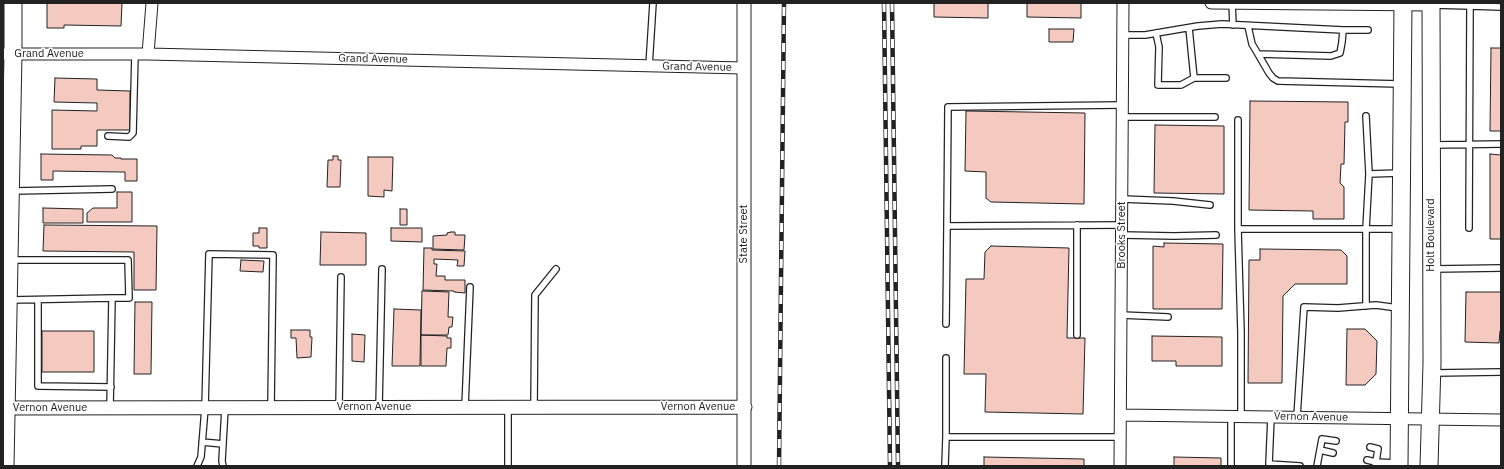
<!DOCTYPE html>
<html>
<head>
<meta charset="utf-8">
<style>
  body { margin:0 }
  #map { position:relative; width:1504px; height:469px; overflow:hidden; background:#fff; font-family:"IBM Plex Sans",sans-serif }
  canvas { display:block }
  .frame { position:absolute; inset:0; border:4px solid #222; pointer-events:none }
</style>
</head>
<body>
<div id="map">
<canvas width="1504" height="469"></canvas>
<div class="frame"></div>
</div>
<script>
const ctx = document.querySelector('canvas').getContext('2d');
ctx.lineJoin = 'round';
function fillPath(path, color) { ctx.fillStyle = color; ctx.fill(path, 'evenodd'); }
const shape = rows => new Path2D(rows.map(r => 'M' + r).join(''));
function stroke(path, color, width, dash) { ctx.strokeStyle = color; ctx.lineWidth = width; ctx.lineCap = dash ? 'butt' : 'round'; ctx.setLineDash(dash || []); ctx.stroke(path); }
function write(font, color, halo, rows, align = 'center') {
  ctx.font = font + ' "IBM Plex Sans",sans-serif'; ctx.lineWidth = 3; ctx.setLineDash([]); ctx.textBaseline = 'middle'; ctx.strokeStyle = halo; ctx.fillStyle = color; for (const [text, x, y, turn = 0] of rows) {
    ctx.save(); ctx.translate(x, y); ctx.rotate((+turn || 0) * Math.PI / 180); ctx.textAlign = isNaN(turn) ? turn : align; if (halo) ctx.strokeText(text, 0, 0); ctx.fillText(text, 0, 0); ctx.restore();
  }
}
const building = shape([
  [47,3,122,3,121,26,64,25,64,28,47,28,47,3],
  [934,3,988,3,988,18,934,17,934,3],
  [1027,3,1081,3,1081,18,1027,17,1027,3],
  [1049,29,1074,29,1073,42,1049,42,1049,29],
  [1491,48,1501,48,1501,131,1490,131,1491,48],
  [55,78,97,79,97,90,130,91,130,130,97,130,97,146,81,146,81,149,52,149,52,110,97,111,97,103,54,102,55,78],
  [1250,101,1348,102,1348,122,1345,122,1344,164,1341,164,1340,183,1344,187,1344,219,1313,219,1313,211,1249,210,1250,101],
  [966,111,1085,113,1084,204,991,202,986,198,986,172,965,171,966,111],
  [1155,125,1224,126,1224,194,1154,193,1155,125],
  [41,154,112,155,115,158,121,158,121,159,137,159,137,181,125,181,125,172,121,172,53,171,53,180,41,180,41,154],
  [1490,154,1501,155,1501,239,1490,239,1490,154],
  [333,156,338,156,338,160,341,160,340,187,327,187,328,160,333,160,333,156],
  [368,157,393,157,392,191,384,190,384,197,368,196,368,157],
  [117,192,132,192,132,222,87,222,87,213,93,208,117,208,117,192],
  [43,208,83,209,83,223,43,223,43,208],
  [400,209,407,209,407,225,400,225,400,209],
  [44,225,157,226,156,290,134,290,134,252,43,251,44,225],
  [259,228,267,228,267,248,259,248,259,246,253,246,253,233,259,233,259,228],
  [391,228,422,228,422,242,391,241,391,228],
  [321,232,366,233,366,265,320,265,321,232],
  [451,232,455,232,455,235,465,235,464,250,433,249,433,236,447,235,447,233,451,232],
  [1164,243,1223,244,1222,309,1153,309,1153,246,1164,247,1164,243],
  [991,246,1069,248,1067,338,1085,338,1083,414,985,412,986,374,964,374,966,279,984,279,985,252,991,246],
  [424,248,432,248,432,250,465,251,464,266,457,266,458,260,434,259,434,264,437,264,436,276,445,276,445,280,465,280,465,293,454,292,454,291,423,290,424,248],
  [1260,249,1341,250,1347,256,1347,284,1295,284,1283,296,1282,383,1248,383,1249,260,1260,260,1260,249],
  [241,260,264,261,263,272,240,271,241,260],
  [422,291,449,292,448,317,453,317,452,327,449,327,448,335,421,335,422,291],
  [1466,292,1501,292,1501,331,1500,331,1499,343,1465,342,1466,292],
  [135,302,152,302,151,374,134,374,135,302],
  [394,309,421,310,420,366,392,366,394,309],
  [1347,329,1365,329,1377,341,1376,374,1365,385,1346,385,1347,329],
  [291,330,310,330,310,337,312,337,311,357,297,358,296,338,291,338,291,330],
  [42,331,94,331,94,372,42,372,42,331],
  [352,334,365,335,364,362,352,361,352,334],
  [421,335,447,336,447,338,451,338,451,348,447,348,446,366,421,366,421,335],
  [1152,336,1222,337,1222,366,1176,366,1176,361,1152,361,1152,336],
  [984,457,1084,459,1084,466,984,466,984,457],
  [1174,457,1221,458,1221,466,1174,466,1174,457]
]);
fillPath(building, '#f3c9c0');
stroke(building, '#222', 1);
const service = shape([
  [1232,3,1233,25],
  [1433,5,1470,6,1469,228],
  [1470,6,1501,7],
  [1343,30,1368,30],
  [1156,33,1159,47,1158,85,1181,85,1194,78,1189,28],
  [1123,35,1145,35,1198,26,1222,24,1343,30,1342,42,1340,53,1331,56,1258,54,1252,44,1248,26],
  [1258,54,1269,73,1273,78,1278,81,1400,84],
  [649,66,653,3],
  [1194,78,1226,78],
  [1366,116,1369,174],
  [1122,117,1215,117],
  [1238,120,1238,229,1366,229,1369,174,1400,173],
  [108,136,129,137,133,133,135,54],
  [1433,145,1501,144],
  [13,191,112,189],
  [1122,199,1173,201,1210,205],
  [1122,225,947,226,948,107,1122,105],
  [1238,229,1241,332,1241,416],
  [1122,235,1174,236,1216,235],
  [11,260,128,260,129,298,112,298],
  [1433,269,1501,268],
  [10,300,112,298,110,408],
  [38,300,38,386,111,387],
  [1366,306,1366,229,1398,229],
  [1121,315,1168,317],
  [946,324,947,226],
  [1077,335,1077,225],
  [1434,373,1501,372],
  [339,407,341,277],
  [379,407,382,269],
  [465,407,470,287],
  [534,407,535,295,556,269],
  [1271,417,1269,464,1300,466],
  [1297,417,1304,307,1338,308,1376,305,1398,308],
  [946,437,946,358],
  [202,442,223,444],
  [1370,447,1378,449,1376,462,1397,463],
  [1320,450,1333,453],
  [1367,460,1376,462,1375,466],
  [197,466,201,457,205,408,209,254,273,255,271,407],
  [223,466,222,461,225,408],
  [508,466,508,407],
  [945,466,946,437,1121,437],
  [1231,466,1231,416],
  [1317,466,1322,439,1336,441]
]);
const minor = shape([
  [1211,3,1431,5],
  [3,54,148,54,743,68],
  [148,54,152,3],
  [1121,415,1501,420],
  [1120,466,1123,3]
]);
const tertiary = shape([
  [744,3,744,466],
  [3,408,745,407]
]);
const primary = shape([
  [5,466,13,54,13,3],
  [1399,466,1403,3],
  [1429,466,1432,363,1431,3]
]);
stroke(service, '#222', 8);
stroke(minor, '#222', 13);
stroke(tertiary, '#222', 15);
stroke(primary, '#222', 19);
stroke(service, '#fff', 5.5);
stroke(minor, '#fff', 11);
stroke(tertiary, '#fff', 13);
stroke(primary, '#fff', 17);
const rail = shape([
  [884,3,890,466],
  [892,3,898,466],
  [779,466,784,3]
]);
stroke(rail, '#222', 4.5);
stroke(rail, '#fff', 3, [9]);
write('11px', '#222', '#fff', [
  ["Grand Avenue",49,54],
  ["Grand Avenue",373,59,1],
  ["Grand Avenue",697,67,1],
  ["State Street",744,234,-90],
  ["Brooks Street",1122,235,-90],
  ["Holt Boulevard",1431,235,-90],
  ["Vernon Avenue",374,407],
  ["Vernon Avenue",698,407],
  ["Vernon Avenue",50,408],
  ["Vernon Avenue",1311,417,1]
]);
</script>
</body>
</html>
